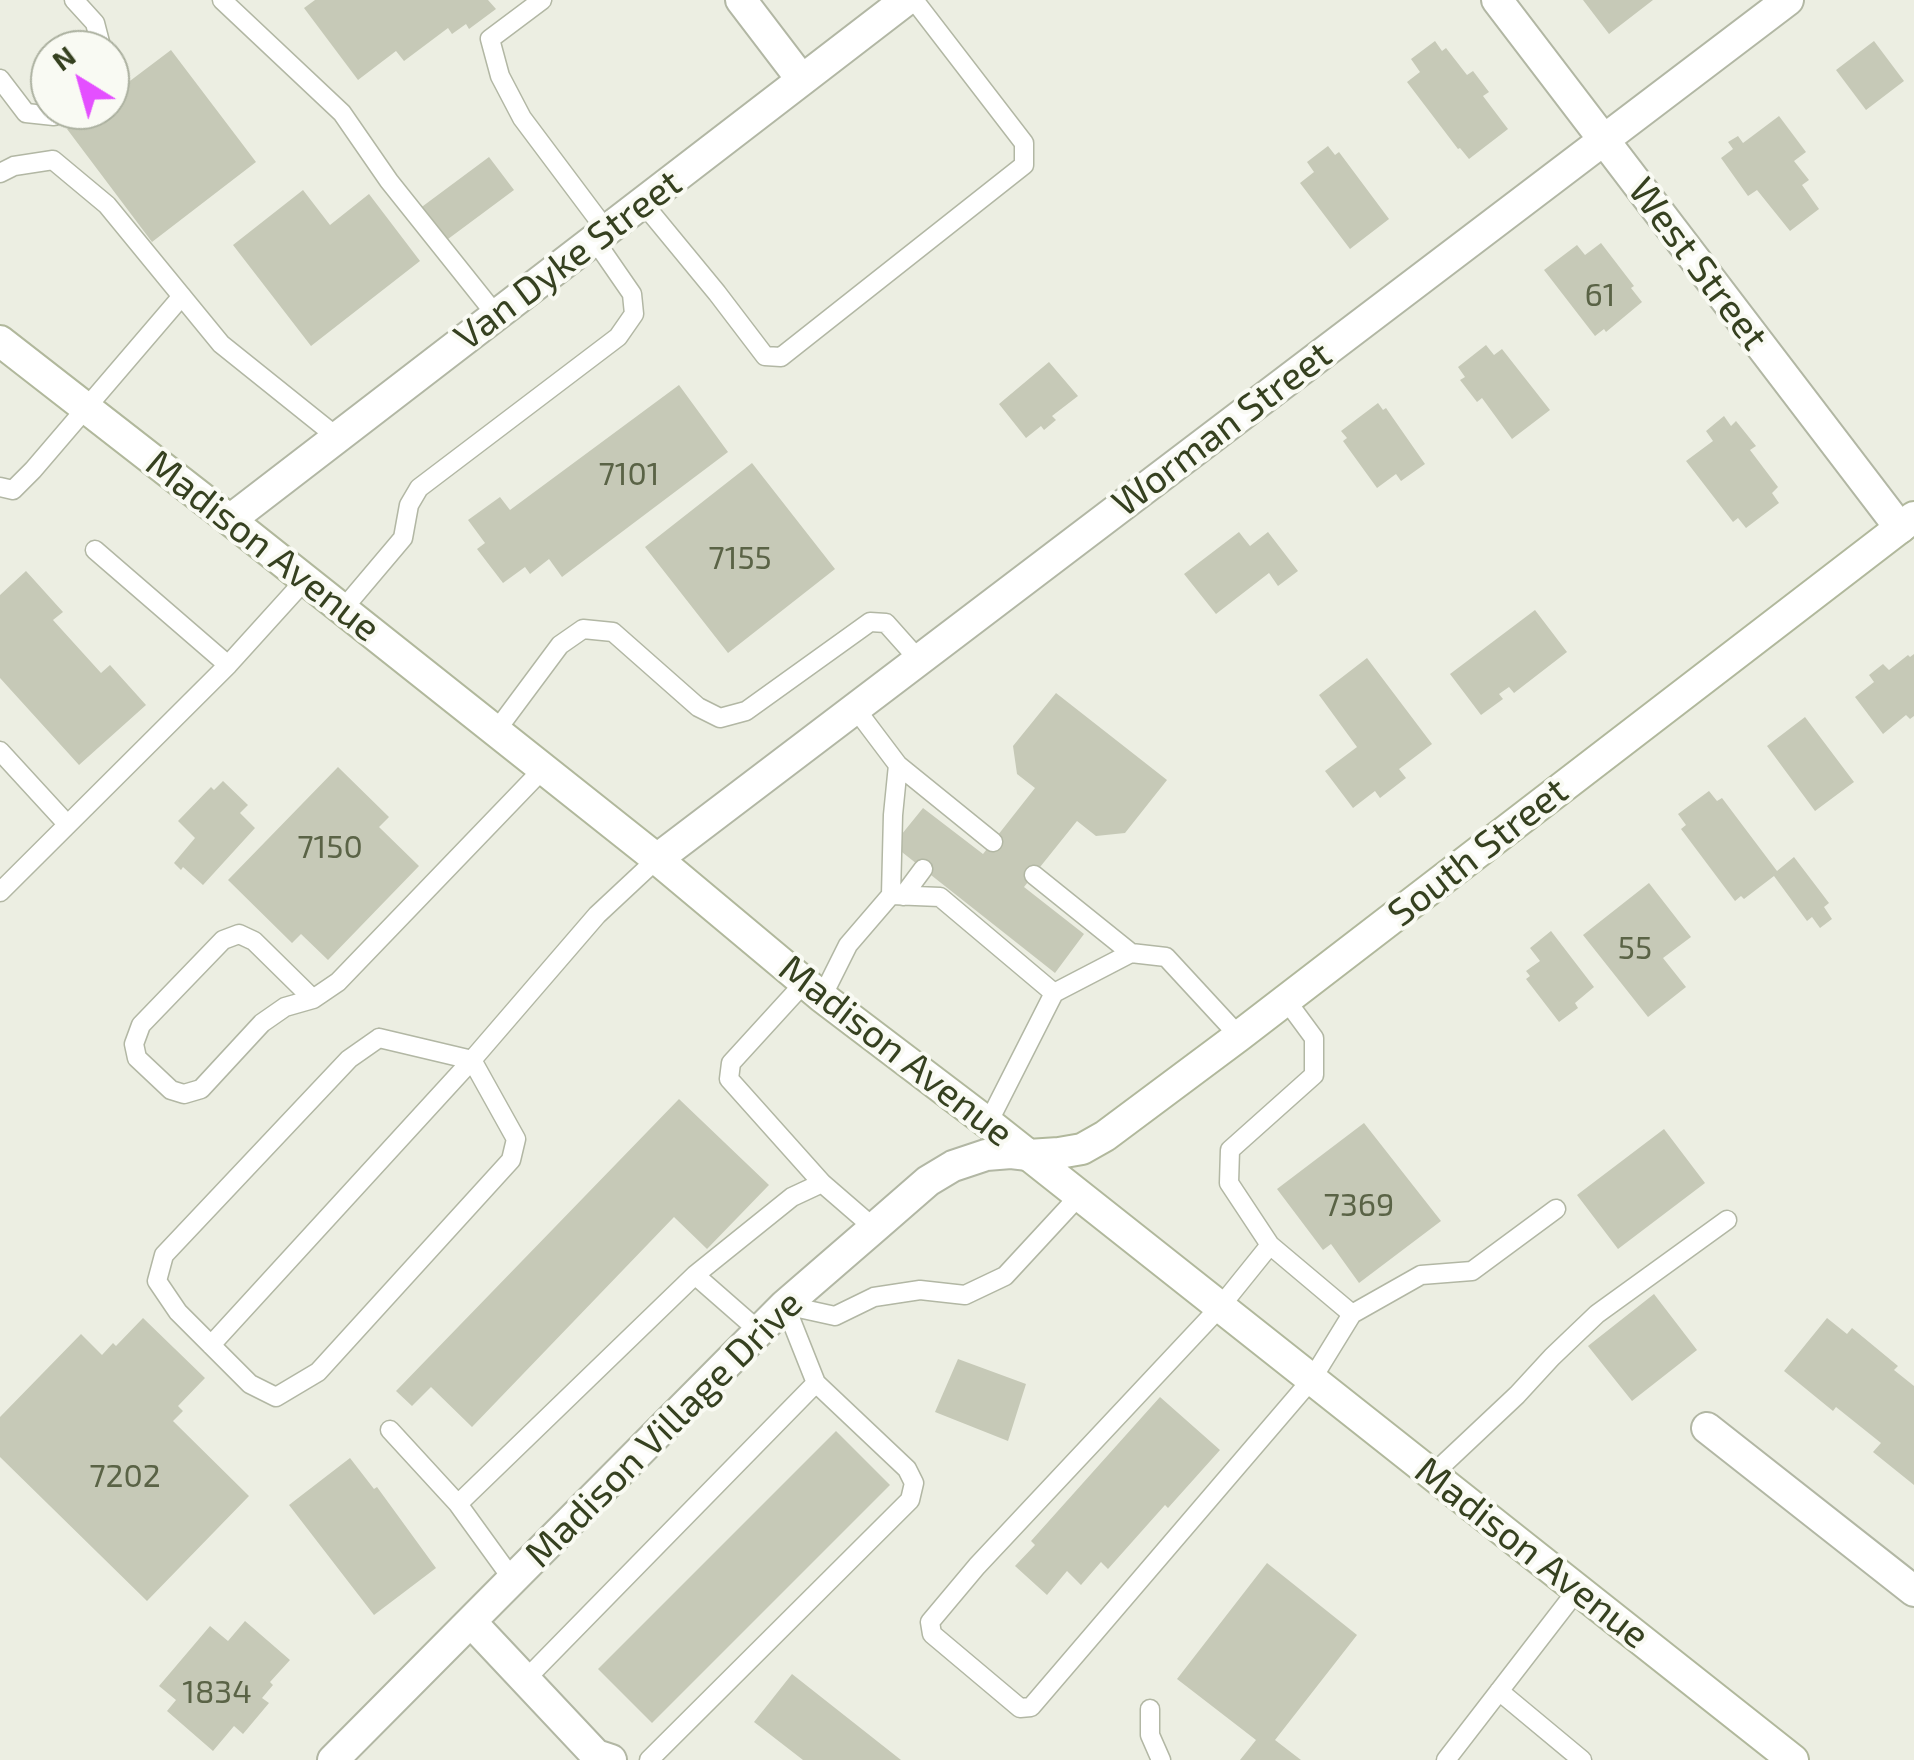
<!DOCTYPE html>
<html>
<head>
<meta charset="utf-8">
<style>
  body { margin:0 }
  #map { position:relative; width:1914px; height:1760px; overflow:hidden; background:#eceee2; font-family:"Exo 2",sans-serif }
  canvas { display:block }
  .north { position:absolute; left:30px; top:30px; width:100px; height:100px; box-sizing:border-box; background:#f9faf3; border:2px solid #abb09f; border-radius:50%; rotate:323deg; font-size:28px; font-weight:700; line-height:40px; text-align:center; color:#364120 }
  .north::after { content:''; display:block; margin:auto; width:35px; height:45px; background:#e44fff; clip-path:polygon(50% 0,100% 100%,50% 72%,0 100%) }
</style>
</head>
<body>
<div id="map">
<canvas width="1914" height="1760"></canvas>
<div class="north">N</div>
</div>
<script>
const ctx = document.querySelector('canvas').getContext('2d');
ctx.lineJoin = 'round';
function fillPath(path, color) { ctx.fillStyle = color; ctx.fill(path, 'evenodd'); }
const shape = rows => new Path2D(rows.map(r => 'M' + r).join(''));
function stroke(path, color, width, dash) { ctx.strokeStyle = color; ctx.lineWidth = width; ctx.lineCap = dash ? 'butt' : 'round'; ctx.setLineDash(dash || []); ctx.stroke(path); }
function write(font, color, halo, rows, align = 'center') {
  ctx.font = font + ' "Exo 2",sans-serif'; ctx.lineWidth = 8; ctx.setLineDash([]); ctx.textBaseline = 'middle'; ctx.strokeStyle = halo; ctx.fillStyle = color; for (const [text, x, y, turn = 0] of rows) {
    ctx.save(); ctx.translate(x, y); ctx.rotate((+turn || 0) * Math.PI / 180); ctx.textAlign = isNaN(turn) ? turn : align; if (halo) ctx.strokeText(text, 0, 0); ctx.fillText(text, 0, 0); ctx.restore();
  }
}
fillPath(shape([
  [315,0,488,0,496,9,469,29,466,24,452,34,448,28,404,61,396,51,358,80,304,8],
  [1583,0,1653,0,1609,34],
  [1435,41,1442,51,1446,48,1467,75,1473,71,1489,92,1483,96,1508,129,1469,159,1460,148,1458,149,1407,82,1420,72,1411,59],
  [1874,41,1904,81,1866,110,1836,70],
  [171,50,256,162,152,242,67,129,92,110,110,110,110,96],
  [1779,116,1806,152,1794,161,1809,180,1802,185,1819,209,1790,231,1757,190,1748,196,1721,158,1733,149,1728,142,1738,136,1743,143],
  [1328,146,1335,155,1339,152,1389,219,1350,249,1300,183,1314,172,1307,162],
  [489,157,514,190,444,242,419,209],
  [303,190,330,225,369,194,420,261,311,346,233,245],
  [1601,243,1634,286,1631,288,1642,302,1606,332,1604,329,1595,336,1544,270,1577,245,1585,255],
  [1486,345,1494,355,1502,349,1550,410,1512,439,1482,398,1477,402,1460,380,1465,377,1458,367],
  [1049,362,1078,396,1052,416,1056,420,1044,430,1041,426,1026,438,999,404],
  [679,385,728,452,562,577,549,559,530,574,525,567,503,583,477,549,485,543,468,520,500,497,510,510],
  [1378,403,1383,410,1386,408,1425,464,1401,481,1396,474,1377,488,1343,441,1347,438,1341,431],
  [1724,416,1731,426,1736,421,1756,446,1750,450,1778,487,1772,493,1779,503,1746,528,1738,518,1733,522,1686,461,1713,441,1706,431],
  [752,463,835,569,728,653,645,547],
  [1239,532,1250,546,1268,532,1298,571,1278,586,1269,573,1216,614,1184,574],
  [26,571,63,612,53,620,101,673,110,665,146,705,79,765,0,678,0,595],
  [1535,610,1567,652,1514,693,1509,687,1499,694,1503,699,1481,715,1450,674],
  [1914,654,1914,716,1910,719,1906,715,1883,734,1855,697,1874,682,1869,675,1883,664,1889,670,1908,655,1910,657],
  [1367,658,1432,744,1399,769,1406,778,1380,798,1375,791,1353,808,1325,771,1357,747,1319,695],
  [1056,693,1167,780,1125,833,1096,836,1077,821,1024,887,1084,934,1055,973,893,845,923,808,983,854,1035,788,1017,774,1013,746],
  [1805,717,1854,782,1815,811,1767,746],
  [338,767,389,817,379,827,419,866,328,960,301,934,292,943,228,880],
  [223,781,248,805,240,813,255,828,203,885,183,867,181,870,174,863,195,838,178,821,211,787,214,790],
  [1709,791,1717,801,1722,798,1777,871,1794,857,1829,903,1824,907,1832,919,1820,928,1812,917,1807,921,1774,876,1744,899,1741,896,1735,901,1681,829,1686,825,1678,814],
  [1649,883,1691,937,1663,958,1686,987,1648,1017,1583,935],
  [1551,931,1594,987,1575,1003,1578,1008,1559,1022,1526,979,1530,976,1526,971,1540,961,1530,948],
  [679,1099,769,1185,707,1249,674,1217,472,1427,431,1387,412,1406,396,1391],
  [1364,1123,1441,1221,1359,1283,1331,1244,1323,1250,1277,1189],
  [1664,1129,1705,1183,1618,1249,1577,1195],
  [1654,1294,1697,1350,1632,1401,1588,1346],
  [143,1318,205,1378,178,1406,183,1411,173,1421,249,1496,147,1601,0,1457,0,1417,81,1334,102,1355,113,1343,116,1346],
  [1827,1318,1847,1334,1852,1328,1898,1366,1894,1370,1914,1386,1914,1485,1873,1452,1881,1443,1836,1407,1833,1411,1784,1371],
  [958,1359,1026,1384,1008,1441,935,1412],
  [1160,1397,1220,1450,1168,1508,1165,1505,1108,1569,1101,1562,1081,1585,1067,1571,1047,1595,1015,1566,1035,1545,1031,1541],
  [836,1431,890,1485,652,1723,598,1669],
  [350,1458,374,1489,377,1487,436,1568,374,1615,289,1505],
  [1267,1563,1357,1635,1275,1740,1301,1760,1240,1760,1256,1740,1177,1679],
  [245,1621,290,1660,270,1682,273,1685,262,1698,269,1703,243,1734,234,1726,213,1751,167,1711,176,1700,159,1686,210,1626,228,1641],
  [792,1674,901,1760,803,1760,754,1722]
]), '#c6c9b7');
const lane = shape([
  [74,0,95,23,102,50],
  [222,0,342,113,389,181,496,315],
  [542,0,490,39,500,76,522,118,606,230],
  [0,79,26,113,54,116,60,110],
  [0,173,14,166,53,160,107,205,221,344,337,437],
  [642,202,717,293,765,356,781,357,1024,165,1024,143,914,0],
  [0,487,13,490,33,470,182,296],
  [95,550,228,665],
  [343,609,403,538,409,505,419,488,618,337,634,314,632,294,594,239],
  [855,708,898,765,893,815,891,895],
  [496,731,560,645,583,629,613,632,698,707,720,718,746,711,870,622,886,623,919,660],
  [0,751,67,824],
  [898,765,993,842],
  [1034,875,1131,953],
  [0,892,228,665,305,580],
  [903,896,923,869],
  [805,982,731,1063,729,1079,822,1183],
  [1054,993,1131,953,1166,957,1239,1036],
  [822,997,848,945,891,895,940,897,1054,993,988,1123],
  [313,999,254,941,239,934,223,940,141,1025,134,1044,137,1058,171,1090,184,1094,201,1089,262,1023,285,1007,313,999,338,982,543,769],
  [379,1038,472,1060,516,1139,511,1160,318,1372,276,1397,250,1384,178,1312,157,1281,164,1255,349,1059,379,1038],
  [1270,1245,1352,1314,1312,1379,1031,1707,1020,1708,932,1634,930,1622,977,1566,1220,1307,1270,1245],
  [1270,1245,1229,1183,1230,1150,1314,1075,1314,1038,1286,1000],
  [695,1275,792,1197,822,1183,874,1228],
  [785,1305,835,1316,874,1297,920,1290,965,1295,1005,1276,1079,1196],
  [1352,1314,1421,1275,1472,1271,1556,1209],
  [211,1345,472,1060,597,915,657,859],
  [390,1430,458,1504],
  [1433,1474,1517,1395,1552,1357,1597,1314,1727,1220],
  [513,1580,458,1504,695,1275,759,1331],
  [525,1680,816,1383,785,1305],
  [1499,1691,1582,1760],
  [1150,1709,1150,1735,1161,1760],
  [649,1760,910,1500,914,1483,907,1469,816,1383],
  [1446,1760,1578,1589]
]);
const street = shape([
  [741,0,802,80],
  [1497,0,1900,528],
  [230,520,906,0],
  [657,859,1788,0],
  [1707,1428,1914,1591],
  [471,1622,596,1755,611,1760],
  [333,1760,785,1305,874,1228,928,1181,953,1166,986,1155,1011,1153,1028,1155]
]);
const secondary = shape([
  [0,341,230,520,657,859,822,997,988,1123,1793,1760],
  [1028,1155,1059,1153,1082,1149,1105,1136,1239,1036,1914,517]
]);
stroke(lane, '#b2b7a4', 21);
stroke(street, '#b2b7a4', 34);
stroke(secondary, '#b1b89c', 34);
stroke(lane, '#fff', 18);
stroke(street, '#fff', 30);
stroke(secondary, '#fff', 30);
write('32px', '#5a6346', null, [
  ["61",1600,295],
  ["7101",629,474],
  ["7155",740,558],
  ["7150",330,847],
  ["55",1635,948],
  ["7369",1359,1205],
  ["7202",125,1476],
  ["1834",217,1692]
]);
write('38px', '#364120', '#f9faf3', [
  ["Van Dyke Street",568,260,-37],
  ["West Street",1698,264,53],
  ["Worman Street",1222,429,-37],
  ["Madison Avenue",263,546,38],
  ["South Street",1478,852,-38],
  ["Madison Avenue",896,1051,38],
  ["Madison Village Drive",664,1429,-45],
  ["Madison Avenue",1532,1553,38]
]);
</script>
</body>
</html>
